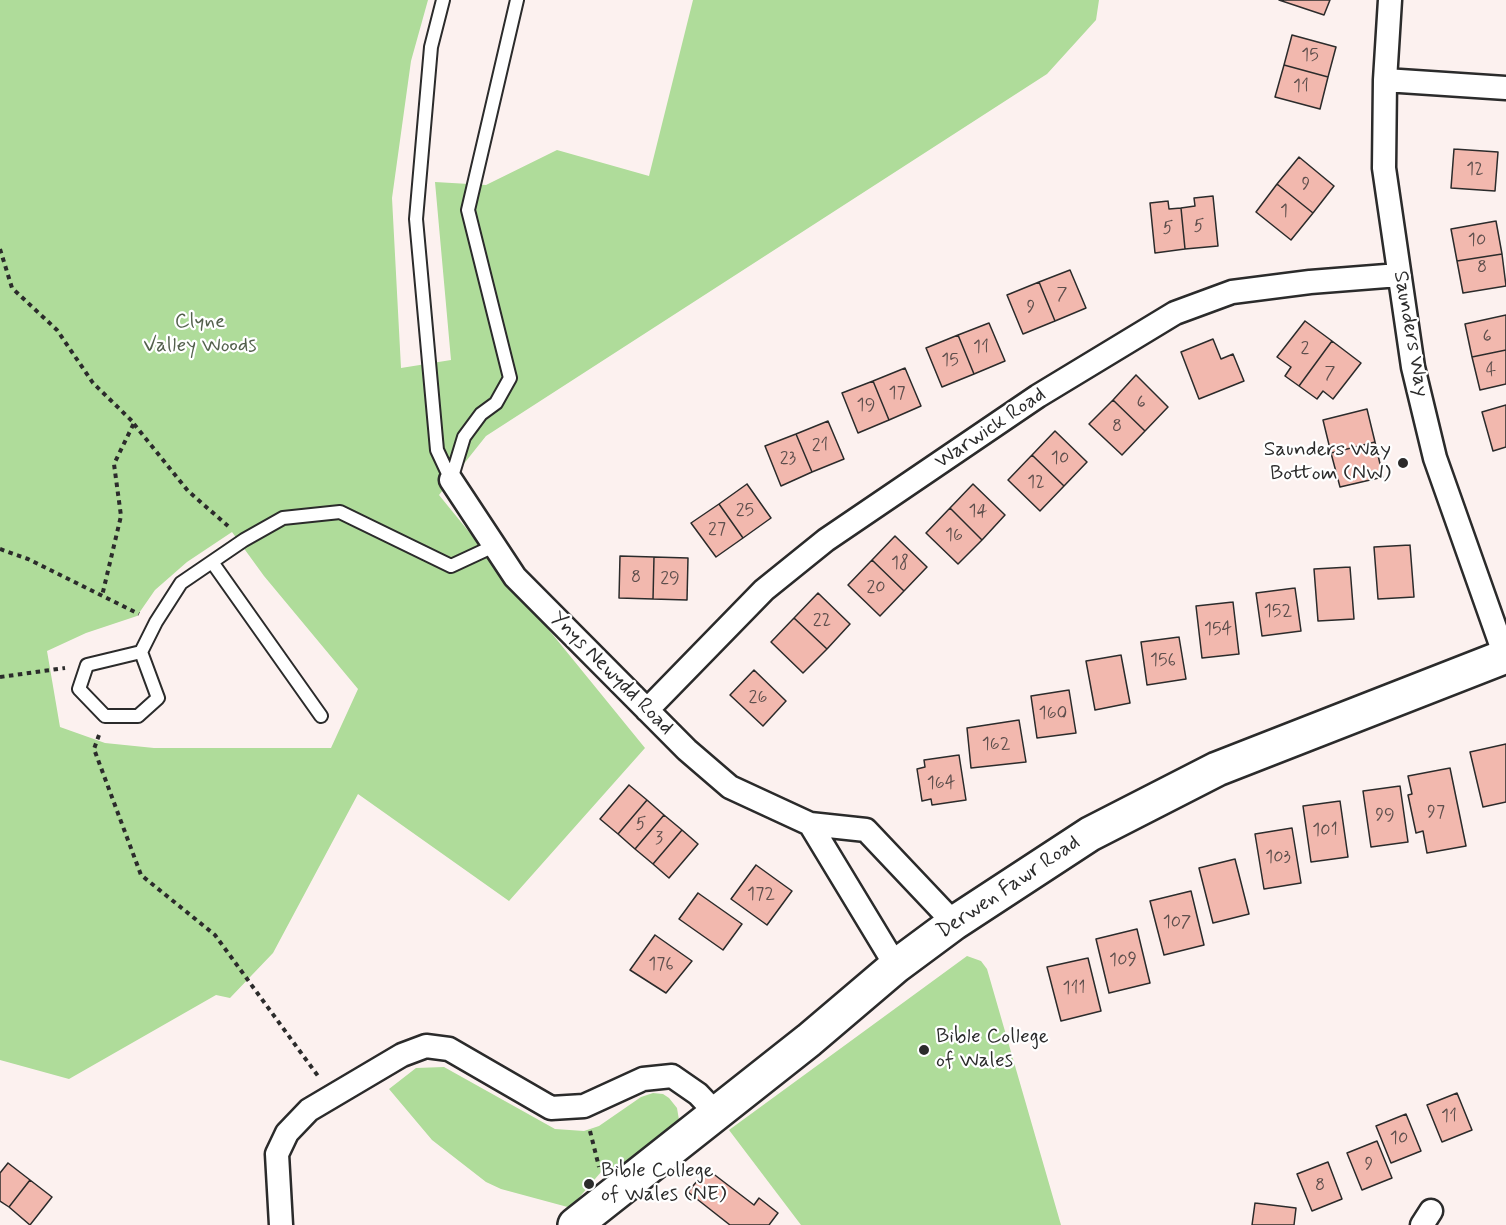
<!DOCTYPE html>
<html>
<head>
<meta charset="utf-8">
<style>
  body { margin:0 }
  canvas { display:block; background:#fcf1ef }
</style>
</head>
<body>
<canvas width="1506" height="1225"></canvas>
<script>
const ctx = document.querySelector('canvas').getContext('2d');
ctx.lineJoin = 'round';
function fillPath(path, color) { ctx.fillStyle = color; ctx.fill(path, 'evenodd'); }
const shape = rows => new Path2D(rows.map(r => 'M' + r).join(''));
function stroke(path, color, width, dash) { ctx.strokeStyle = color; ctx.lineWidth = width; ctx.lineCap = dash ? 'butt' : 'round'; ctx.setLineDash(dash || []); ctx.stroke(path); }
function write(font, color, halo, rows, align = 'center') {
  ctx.font = font + ' Mynerve,sans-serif'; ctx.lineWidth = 4.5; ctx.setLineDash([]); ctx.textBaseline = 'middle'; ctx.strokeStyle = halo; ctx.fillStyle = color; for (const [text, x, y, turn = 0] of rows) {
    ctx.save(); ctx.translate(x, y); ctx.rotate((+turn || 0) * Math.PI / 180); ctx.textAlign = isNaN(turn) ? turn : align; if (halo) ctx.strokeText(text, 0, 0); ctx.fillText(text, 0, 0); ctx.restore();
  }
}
fillPath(shape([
  [0,0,428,0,411,61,392,198,401,368,451,360,435,182,486,185,557,150,649,176,693,0,1099,0,1096,20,1047,74,486,436,439,495,645,748,509,901,358,794,273,953,230,998,216,995,69,1079,0,1060],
  [232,532,264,576,358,689,331,748,154,748,105,743,60,727,47,651,86,633,137,616,155,590,187,562],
  [967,956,981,961,987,969,1061,1225,801,1225,729,1130],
  [444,1067,555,1129,584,1131,599,1126,641,1097,653,1093,663,1094,669,1098,677,1108,679,1120,616,1173,607,1165,577,1200,580,1204,575,1209,501,1189,486,1182,432,1140,389,1089,416,1068]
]), '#afdc9a');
const building = shape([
  [1279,0,1330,0,1324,15,1279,0],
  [1292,35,1336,47,1328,77,1284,65,1292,35],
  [1284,65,1328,77,1320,109,1275,97,1284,65],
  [1454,149,1498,152,1495,191,1451,188,1454,149],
  [1299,157,1334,186,1313,213,1277,184,1299,157],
  [1277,184,1313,213,1291,240,1256,212,1277,184],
  [1213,196,1218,246,1185,249,1181,208,1195,206,1194,198,1213,196],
  [1168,201,1169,209,1181,208,1185,249,1155,253,1150,203,1168,201],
  [1496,221,1502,254,1457,261,1451,229,1496,221],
  [1502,254,1506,286,1463,293,1457,261,1502,254],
  [1070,270,1086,308,1055,321,1039,282,1070,270],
  [1039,282,1055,321,1023,334,1007,295,1039,282],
  [1506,315,1506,350,1472,357,1465,324,1506,315],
  [1305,321,1332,341,1299,386,1285,376,1291,367,1277,357,1305,321],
  [989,323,1005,361,974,374,958,335,989,323],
  [958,335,974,374,942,387,926,348,958,335],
  [1213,339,1221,359,1233,354,1244,381,1199,399,1181,352,1213,339],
  [1332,341,1361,363,1333,399,1323,391,1317,399,1299,386,1332,341],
  [1506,350,1506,384,1480,390,1472,357,1506,350],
  [905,368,921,406,889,420,873,381,905,368],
  [1136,375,1168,407,1145,431,1113,400,1136,375],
  [873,381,889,420,858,433,842,393,873,381],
  [1113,400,1145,431,1122,455,1089,424,1113,400],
  [1506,405,1506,447,1493,451,1482,412,1506,405],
  [1367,409,1375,442,1331,453,1323,420,1367,409],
  [828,421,844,459,812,472,796,434,828,421],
  [1055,431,1087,462,1064,486,1032,455,1055,431],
  [796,434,812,472,781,486,765,446,796,434],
  [1375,442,1383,477,1340,487,1331,453,1375,442],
  [1032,455,1064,486,1040,511,1008,480,1032,455],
  [747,484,771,518,743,538,719,504,747,484],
  [973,484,1005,515,982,540,950,508,973,484],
  [719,504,743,538,716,557,691,523,719,504],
  [950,508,982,540,958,564,926,533,950,508],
  [895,536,927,567,904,591,872,560,895,536],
  [1410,545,1414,597,1378,599,1374,547,1410,545],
  [620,556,654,557,653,599,619,598,620,556],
  [654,557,688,558,687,600,653,599,654,557],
  [872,560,904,591,880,616,848,585,872,560],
  [1350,567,1354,619,1318,621,1314,569,1350,567],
  [1295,588,1301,631,1262,636,1256,593,1295,588],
  [818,593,850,624,827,649,794,618,818,593],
  [1233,602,1239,654,1202,658,1196,606,1233,602],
  [794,618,827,649,803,673,771,642,794,618],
  [1179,637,1186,679,1147,685,1141,642,1179,637],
  [1121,655,1130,703,1095,710,1086,661,1121,655],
  [754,670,786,701,763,726,730,695,754,670],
  [1069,690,1076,733,1037,738,1031,696,1069,690],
  [1019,720,1026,762,971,768,967,728,1019,720],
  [1506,744,1506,802,1483,807,1470,752,1506,744],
  [959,755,966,800,932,805,931,799,922,801,917,769,925,767,924,760,959,755],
  [1450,768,1466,846,1427,853,1423,831,1416,833,1408,795,1412,794,1408,776,1450,768],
  [629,785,647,800,618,834,600,819,629,785],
  [1400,786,1408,842,1371,847,1363,791,1400,786],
  [647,800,664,815,635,849,618,834,647,800],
  [1340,801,1348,857,1311,862,1303,806,1340,801],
  [664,815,682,830,653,864,635,849,664,815],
  [1292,828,1301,883,1264,889,1255,834,1292,828],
  [682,830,698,844,669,878,653,864,682,830],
  [1235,859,1249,914,1213,923,1199,868,1235,859],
  [756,865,792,891,767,925,731,899,756,865],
  [1191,891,1204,945,1164,955,1150,901,1191,891],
  [698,893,742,924,723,950,679,919,698,893],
  [1137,929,1150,983,1109,993,1096,939,1137,929],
  [655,935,692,961,666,993,630,970,655,935],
  [1088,958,1101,1011,1061,1021,1047,967,1088,958],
  [1457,1093,1472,1130,1442,1142,1427,1105,1457,1093],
  [1406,1114,1421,1151,1391,1163,1376,1126,1406,1114],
  [1377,1141,1392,1178,1362,1190,1347,1153,1377,1141],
  [1328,1162,1342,1199,1312,1211,1297,1174,1328,1162],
  [8,1163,30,1180,9,1207,0,1201,0,1173,8,1163],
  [707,1169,754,1205,759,1198,778,1213,769,1225,730,1225,688,1192,707,1169],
  [30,1180,52,1197,30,1225,9,1207,30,1180],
  [1255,1203,1296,1208,1294,1225,1252,1225,1255,1203]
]);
fillPath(building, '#f2b8ae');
stroke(building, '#2b2b2b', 1.5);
const service = shape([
  [443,0,431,47,416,219,437,450,451,480],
  [451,480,464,437,481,414,496,403,510,378,468,210,517,0],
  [212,562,321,716],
  [141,652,87,665,79,689,105,716,138,716,158,698,141,652,156,622,181,583,244,540,283,518,340,512,451,566,494,546]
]);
const minor = shape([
  [1390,0,1385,80,1384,168,1413,367,1435,458,1505,656],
  [1385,80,1506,88],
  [451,480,515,577,687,750,730,787,810,824,866,830,954,923],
  [647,710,764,590,826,540,1038,396,1175,313,1232,292,1310,282,1399,275],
  [810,824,896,966],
  [281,1225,277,1154,287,1133,309,1110,402,1055,426,1046,449,1049,551,1108,584,1106,643,1079,672,1076,698,1094,717,1114],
  [1422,1225,1431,1211]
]);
const secondary = shape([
  [575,1225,809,1040,896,966,954,923,1090,834,1217,769,1506,656]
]);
stroke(service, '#2b2b2b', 16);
stroke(minor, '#2b2b2b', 27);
stroke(secondary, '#2b2b2b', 38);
stroke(shape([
  [0,249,12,288,57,330,93,383,134,423,114,464,121,516,102,596],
  [134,424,188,491,228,526],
  [0,549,28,559,139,614],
  [0,677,65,668],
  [99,735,94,749,141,875,215,935,318,1076],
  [590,1131,599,1167]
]), '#2b2b2b', 4, [4.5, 4.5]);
stroke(service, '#fff', 12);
stroke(minor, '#fff', 22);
stroke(secondary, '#fff', 33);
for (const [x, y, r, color] of [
  [1403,463,6,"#2b2b2b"],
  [924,1050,6,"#2b2b2b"],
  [589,1184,6,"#2b2b2b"]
]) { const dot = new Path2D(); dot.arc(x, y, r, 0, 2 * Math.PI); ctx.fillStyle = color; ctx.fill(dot); stroke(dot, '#fff', 2); }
write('18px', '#5d4e4c', null, [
  ["15",1310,56],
  ["11",1301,87],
  ["12",1475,170],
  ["9",1306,185],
  ["1",1284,212],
  ["5",1199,227],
  ["5",1168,229],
  ["10",1477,241],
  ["8",1482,268],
  ["7",1062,295],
  ["9",1031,308],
  ["6",1487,337],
  ["11",981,348],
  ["2",1305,349],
  ["15",950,361],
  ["4",1491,371],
  ["7",1330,374],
  ["17",897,394],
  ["6",1141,403],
  ["19",866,406],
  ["8",1117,427],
  ["21",820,446],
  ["23",788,459],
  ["10",1060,459],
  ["12",1036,483],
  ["25",745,511],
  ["14",978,512],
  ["27",717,530],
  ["16",954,536],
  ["18",900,564],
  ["8",636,578],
  ["29",670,579],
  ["20",876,588],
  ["152",1278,612],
  ["22",822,621],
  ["154",1218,630],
  ["156",1163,661],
  ["26",758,698],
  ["160",1053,714],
  ["162",996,745],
  ["164",941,784],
  ["97",1436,813],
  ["99",1385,816],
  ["5",641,825],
  ["101",1325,831],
  ["3",659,839],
  ["103",1278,858],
  ["172",761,895],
  ["107",1177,923],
  ["109",1123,961],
  ["176",661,965],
  ["111",1074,989],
  ["11",1449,1117],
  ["10",1399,1139],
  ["9",1369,1165],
  ["8",1320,1186]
]);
write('21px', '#53604c', '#fff', [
  ["Clyne",200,323],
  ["Valley Woods",200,347]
]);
write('21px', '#2b2b2b', '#fff', [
  ["Saunders Way",1410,334,80],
  ["Warwick Road",991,429,-34],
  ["Ynys Newydd Road",611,674,45],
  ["Derwen Fawr Road",1009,888,-34]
]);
write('21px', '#2b2b2b', '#fff', [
  ["Saunders Way",1391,451,"right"],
  ["Bottom (NW)",1391,475,"right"],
  ["Bible College",936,1038],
  ["of Wales",936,1062],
  ["Bible College",601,1172],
  ["of Wales (NE)",601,1196]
], 'left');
</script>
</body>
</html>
